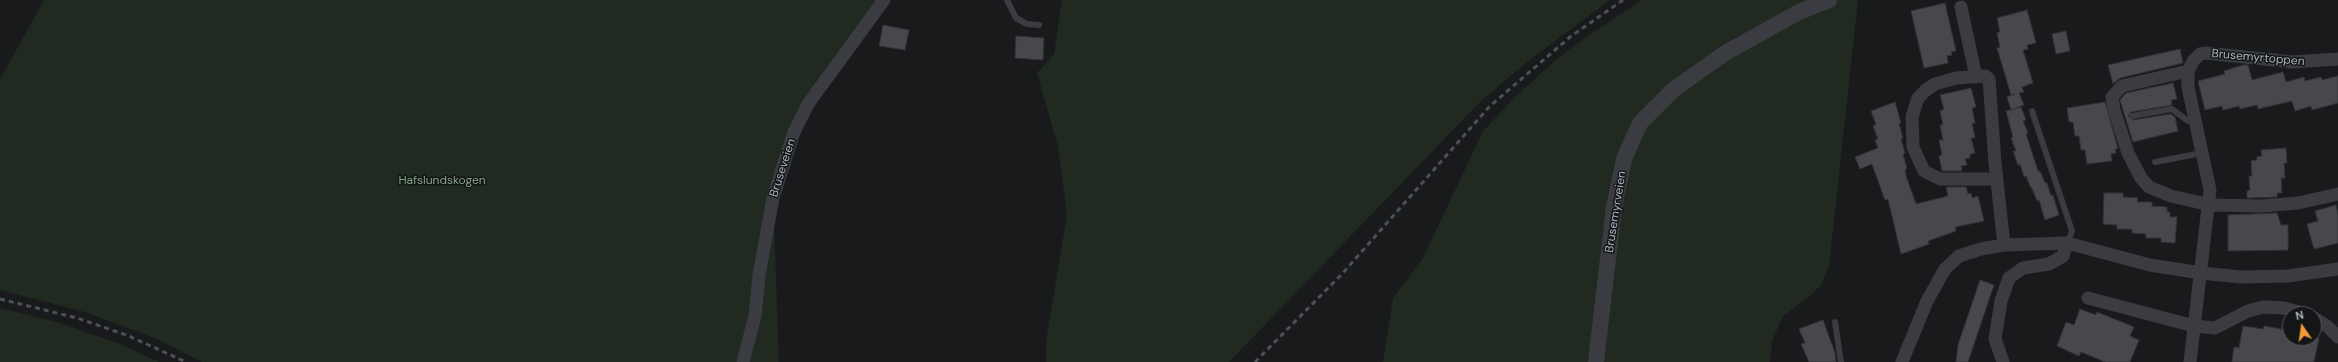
<!DOCTYPE html>
<html>
<head>
<meta charset="utf-8">
<style>
  body { margin:0 }
  #map { position:relative; width:2338px; height:362px; overflow:hidden; background:#191a1c; font-family:"DM Sans",sans-serif }
  canvas { display:block }
  .north { position:absolute; left:2282px; top:306px; width:40px; height:40px; box-sizing:border-box; background:#141517; border:1px solid #515459; border-radius:50%; rotate:347deg; font-size:11px; font-weight:700; line-height:16px; text-align:center; color:#acb3bb }
  .north::after { content:''; display:block; margin:auto; width:14px; height:18px; background:#f49b39; clip-path:polygon(50% 0,100% 100%,50% 72%,0 100%) }
</style>
</head>
<body>
<div id="map">
<canvas width="2338" height="362"></canvas>
<div class="north">N</div>
</div>
<script>
const ctx = document.querySelector('canvas').getContext('2d');
ctx.lineJoin = 'round';
function fillPath(path, color) { ctx.fillStyle = color; ctx.fill(path, 'evenodd'); }
const shape = rows => new Path2D(rows.map(r => 'M' + r).join(''));
function stroke(path, color, width, dash) { ctx.strokeStyle = color; ctx.lineWidth = width; ctx.lineCap = dash ? 'butt' : 'round'; ctx.setLineDash(dash || []); ctx.stroke(path); }
function write(font, color, halo, rows, align = 'center') {
  ctx.font = font + ' "DM Sans",sans-serif'; ctx.lineWidth = 3; ctx.setLineDash([]); ctx.textBaseline = 'middle'; ctx.strokeStyle = halo; ctx.fillStyle = color; for (const [text, x, y, turn = 0] of rows) {
    ctx.save(); ctx.translate(x, y); ctx.rotate((+turn || 0) * Math.PI / 180); ctx.textAlign = isNaN(turn) ? turn : align; if (halo) ctx.strokeText(text, 0, 0); ctx.fillText(text, 0, 0); ctx.restore();
  }
}
fillPath(shape([
  [44,0,884,0,808,104,773,198,779,362,202,362,157,339,85,312,0,290,0,79],
  [1062,0,1610,0,1527,62,1481,101,1229,362,1046,362,1046,342,1067,214,1058,147,1037,73,1054,54],
  [1642,0,1858,0,1829,266,1821,285,1809,297,1783,316,1772,341,1770,362,1383,362,1393,298,1423,258,1483,131,1517,95,1557,59,1583,39],
  [0,308,57,322,120,344,159,362,0,362]
]), '#212a21');
const building = shape([
  [1945,3,1956,51,1951,52,1952,55,1947,56,1948,63,1924,68,1911,11,1945,3],
  [2027,10,2036,43,2027,45,2028,49,2023,50,2033,83,2022,87,2024,92,2019,93,2024,105,2011,110,2007,97,2015,94,2011,95,1997,48,2000,47,1997,33,2000,32,1997,18,2027,10],
  [883,25,909,30,905,50,879,46,883,25],
  [2066,31,2070,51,2056,54,2052,34,2066,31],
  [1016,36,1044,38,1043,60,1015,58,1016,36],
  [2180,49,2183,63,2120,78,2113,84,2108,65,2180,49],
  [2243,65,2248,65,2252,80,2283,72,2286,82,2304,77,2305,81,2321,77,2322,80,2338,76,2338,103,2312,110,2311,106,2295,111,2292,101,2258,109,2257,105,2240,109,2239,106,2223,110,2222,106,2205,110,2198,81,2225,74,2224,71,2243,65],
  [2173,83,2177,99,2171,100,2172,105,2131,112,2128,116,2133,120,2171,114,2175,117,2178,131,2133,142,2120,100,2126,93,2173,83],
  [1971,88,1976,107,1972,108,1975,123,1972,123,1975,138,1971,138,1975,153,1970,154,1970,158,1965,159,1967,165,1961,166,1962,171,1942,171,1939,156,1942,155,1939,140,1943,140,1940,125,1943,125,1940,110,1944,110,1940,95,1971,88],
  [1895,102,1901,123,1899,124,1903,138,1901,139,1905,153,1903,154,1907,169,1905,169,1906,176,1916,204,1948,196,1946,187,1966,187,1968,194,1971,193,1972,198,1978,196,1984,221,1955,227,1956,231,1928,241,1929,244,1901,254,1888,199,1885,200,1872,164,1860,169,1855,157,1878,148,1875,140,1878,139,1873,126,1876,124,1871,111,1895,102],
  [2105,102,2118,149,2115,149,2116,153,2111,154,2112,161,2087,164,2085,150,2081,150,2079,136,2075,136,2073,122,2069,122,2067,108,2105,102],
  [2021,107,2026,120,2023,121,2028,133,2026,134,2038,171,2040,171,2045,183,2047,183,2051,196,2053,195,2059,215,2045,220,2039,200,2037,201,2032,188,2031,188,2026,176,2024,177,2020,164,2018,165,2013,151,2016,151,2011,138,2013,137,2006,111,2021,107],
  [2286,148,2287,163,2284,163,2285,178,2281,178,2282,193,2277,193,2277,197,2247,198,2247,191,2250,190,2249,176,2252,176,2251,161,2257,160,2257,157,2262,156,2261,150,2286,148],
  [2104,193,2123,193,2123,197,2138,198,2137,202,2152,202,2152,206,2167,207,2167,212,2170,212,2170,217,2177,217,2175,243,2161,242,2161,238,2146,238,2146,234,2132,233,2132,229,2117,229,2117,225,2103,224,2104,193],
  [2336,205,2338,214,2338,243,2314,249,2307,224,2318,221,2315,211,2336,205],
  [2277,213,2281,225,2288,225,2288,250,2228,251,2228,215,2277,213],
  [1980,280,1994,285,1968,362,1956,362,1958,345,1980,280],
  [2080,309,2096,315,2097,312,2134,327,2130,336,2139,340,2130,362,2105,362,2081,352,2079,356,2057,346,2066,322,2074,325,2080,309],
  [1823,320,1835,353,1836,362,1809,362,1801,344,1805,343,1799,329,1823,320],
  [2243,326,2263,329,2264,326,2287,330,2286,338,2319,338,2314,362,2232,362,2234,347,2239,348,2243,326]
]);
fillPath(building, '#46484c');
stroke(building, '#333438', 1);
stroke(shape([
  [1007,0,1016,18,1027,24,1039,25],
  [2032,111,2072,231,2067,243],
  [2132,116,2172,109,2188,121,2195,120],
  [2155,162,2202,153],
  [1835,322,1841,362]
]), '#3a3c41', 6);
stroke(shape([
  [1961,7,1976,77],
  [2188,71,2122,86,2112,97,2114,110,2128,153,2141,178,2149,187,2171,196,2210,205,2262,206,2298,203,2338,194],
  [1996,179,1940,179,1924,171,1913,147,1912,117,1918,98,1926,90,1935,84,1956,78,1985,76,1989,79,1995,163,2004,245],
  [2088,298,2194,326,2215,328,2248,311,2263,307,2284,308,2307,314],
  [2314,318,2327,326,2338,337],
  [743,362,755,316,759,275,773,198,794,132,808,104,884,0],
  [1902,362,1927,301,1945,269,1959,256,1981,249,2004,245,2067,243,2150,265,2201,273,2241,277,2288,276,2338,269],
  [2003,362,1995,339,2001,301,2009,278,2023,268,2049,264,2063,256,2067,243],
  [2190,362,2210,190,2188,87,2188,71,2193,61,2200,54,2206,53,2292,62,2338,59]
]), '#3a3c41', 13);
stroke(shape([
  [1596,362,1614,207,1624,159,1640,123,1673,90,1725,53,1799,12,1829,0]
]), '#3a3c41', 16);
stroke(shape([
  [0,299,77,318,129,336,186,362],
  [1255,362,1343,273,1489,107,1570,37,1623,0]
]), '#4d5056', 3, [5, 4]);
write('12px', '#acb3bb', '#141517', [
  ["Brusemyrtoppen",2258,58,5],
  ["Bruseveien",783,168,-72],
  ["Brusemyrveien",1616,212,-81]
]);
write('12px', '#85a683', '#141517', [
  ["Hafslundskogen",442,181]
]);
</script>
</body>
</html>
